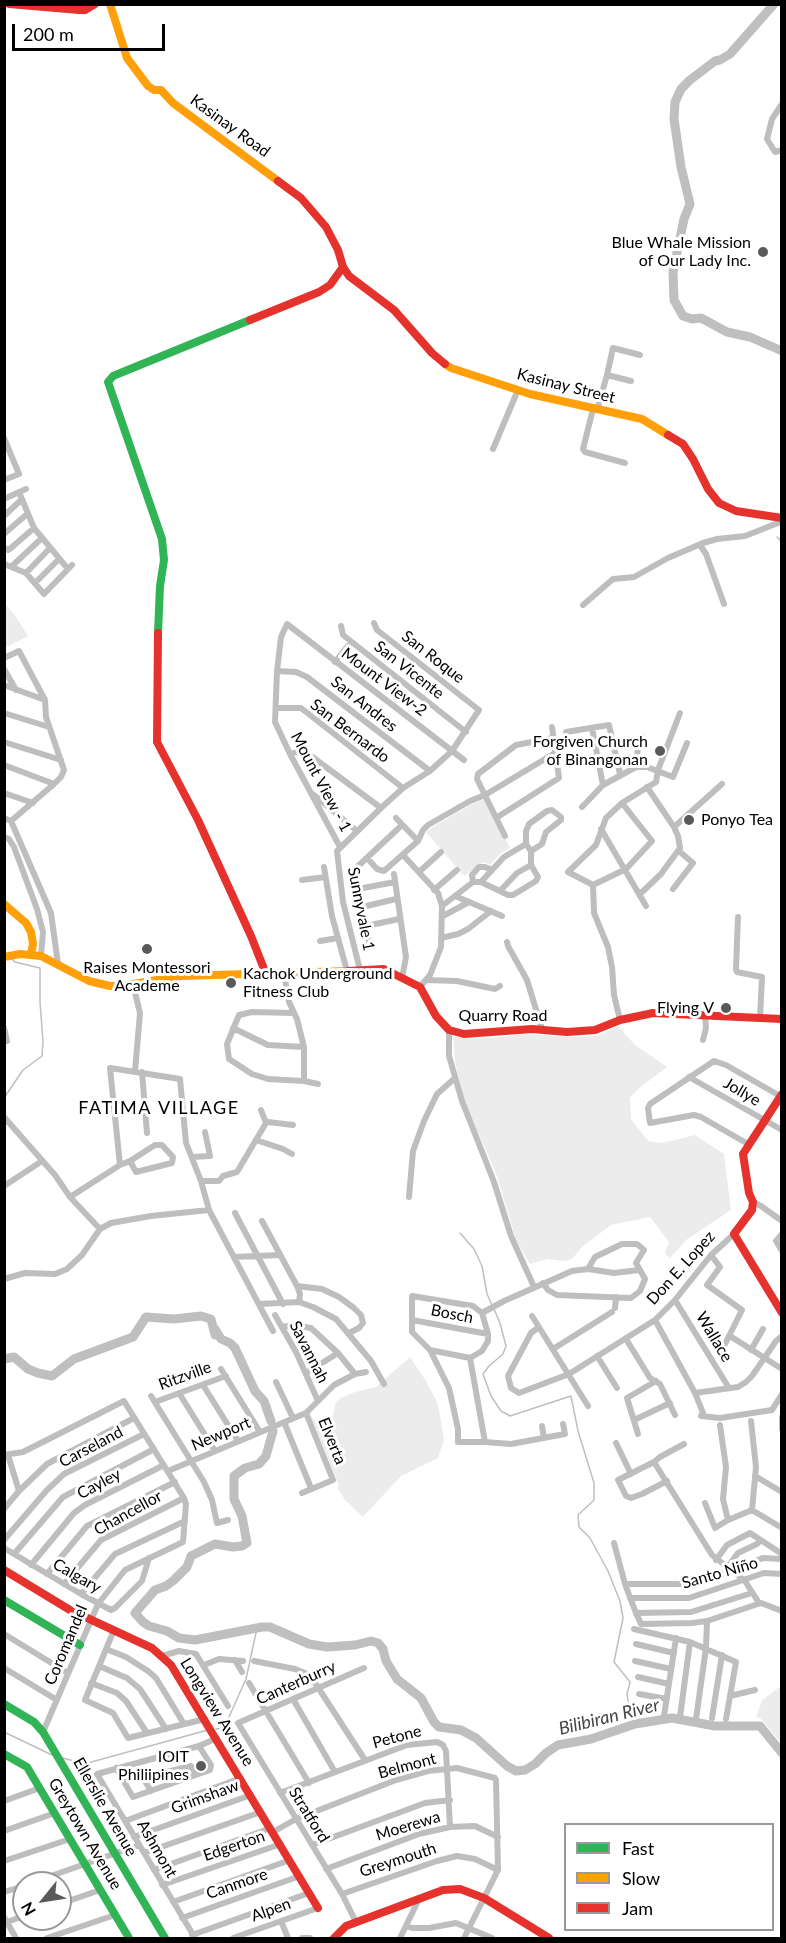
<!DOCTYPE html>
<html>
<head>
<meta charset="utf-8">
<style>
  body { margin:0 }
  #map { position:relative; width:786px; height:1943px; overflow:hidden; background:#fff; font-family:Lato,sans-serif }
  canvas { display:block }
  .frame { position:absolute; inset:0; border:6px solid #000; pointer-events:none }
  .legend { position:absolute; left:564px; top:1823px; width:210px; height:108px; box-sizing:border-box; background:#fff; border:2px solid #999; margin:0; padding:8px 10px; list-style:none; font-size:18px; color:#000 }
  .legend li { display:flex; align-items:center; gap:12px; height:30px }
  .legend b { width:30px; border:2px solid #999 }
  .north { position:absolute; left:12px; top:1871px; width:60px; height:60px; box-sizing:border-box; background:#fff; border:2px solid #999; border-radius:50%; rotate:240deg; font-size:16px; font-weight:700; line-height:24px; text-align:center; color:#000 }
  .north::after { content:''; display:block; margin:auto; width:21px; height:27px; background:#595959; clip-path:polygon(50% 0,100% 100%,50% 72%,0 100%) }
  .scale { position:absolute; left:12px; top:24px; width:153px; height:27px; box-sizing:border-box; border:3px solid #000; border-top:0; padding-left:8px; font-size:18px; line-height:21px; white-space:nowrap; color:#000; -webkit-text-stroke:4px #fff; paint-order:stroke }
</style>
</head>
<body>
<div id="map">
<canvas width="786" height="1943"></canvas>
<div class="frame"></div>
<ul class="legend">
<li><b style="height:8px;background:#30b455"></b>Fast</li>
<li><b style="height:8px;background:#ff9f0a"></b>Slow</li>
<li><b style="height:8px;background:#e5322d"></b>Jam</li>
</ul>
<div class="north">N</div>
<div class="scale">200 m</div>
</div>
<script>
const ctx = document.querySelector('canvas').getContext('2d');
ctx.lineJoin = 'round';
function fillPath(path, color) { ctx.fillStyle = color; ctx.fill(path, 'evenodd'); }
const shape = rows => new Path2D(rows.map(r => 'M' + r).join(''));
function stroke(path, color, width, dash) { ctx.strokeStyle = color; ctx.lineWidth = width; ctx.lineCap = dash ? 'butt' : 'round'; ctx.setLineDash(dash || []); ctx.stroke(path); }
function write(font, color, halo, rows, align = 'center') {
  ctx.font = font + ' Lato,sans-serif'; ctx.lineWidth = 6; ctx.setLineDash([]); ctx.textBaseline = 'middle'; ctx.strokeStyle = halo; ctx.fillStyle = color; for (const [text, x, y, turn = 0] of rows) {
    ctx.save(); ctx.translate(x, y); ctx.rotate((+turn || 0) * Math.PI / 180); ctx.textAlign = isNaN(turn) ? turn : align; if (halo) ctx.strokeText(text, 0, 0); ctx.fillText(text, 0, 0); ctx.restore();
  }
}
fillPath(shape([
  [5,604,14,614,28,636,5,648],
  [485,799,510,848,501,853,490,865,483,862,464,876,426,832,431,828,472,804],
  [618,1026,635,1045,667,1067,638,1089,630,1098,631,1119,648,1141,662,1143,695,1135,724,1154,731,1210,686,1240,670,1258,665,1254,669,1242,650,1217,611,1225,582,1247,572,1259,565,1261,548,1259,530,1264,516,1240,496,1173,463,1099,455,1061,453,1037,492,1038,525,1034,575,1037,597,1036],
  [410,1357,426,1381,438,1404,444,1440,438,1458,401,1476,363,1517,345,1500,337,1488,339,1486,310,1414,327,1440,336,1402,341,1398,355,1392,376,1387],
  [781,1686,781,1743,760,1718,756,1717,762,1700]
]), '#ececec');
stroke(shape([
  [777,537,782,542],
  [4,1098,23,1070,42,1056,43,1041,40,1002,40,968,15,962,11,958],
  [460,1233,474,1249,482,1266,487,1294,492,1305],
  [494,1309,500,1323,506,1346,503,1354,489,1366,483,1374,491,1396,501,1411,510,1416,571,1396,578,1431,594,1483,594,1500,578,1515,579,1527,590,1538,608,1571,620,1601,623,1618,614,1662,630,1682,627,1694,630,1713,635,1724],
  [216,1729,224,1728,246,1679,257,1628],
  [4,1732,52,1755],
  [63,1758,84,1764,208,1730]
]), '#bfbfbf', 1.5);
stroke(shape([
  [774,4,730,54,720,60,715,61,690,80,681,89,675,102,674,119,681,167,690,204,684,219,673,272,674,300,683,316,692,319,701,318,727,332,750,337,782,351],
  [215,1329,221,1339,230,1343,235,1348,255,1391,264,1401,271,1421],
  [4,1359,14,1357,28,1369,38,1373,52,1376,74,1359,133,1337,146,1317,174,1319,201,1316,211,1319,215,1335,215,1329],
  [273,1431,266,1456,259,1464,245,1468,234,1476,234,1499,242,1516,247,1543,242,1546,233,1547,215,1544,191,1556,187,1567,174,1580,166,1586,155,1590,135,1613,143,1622,149,1626,167,1631,179,1638,195,1640,262,1627,270,1627,309,1644,327,1647,355,1645,371,1641,378,1643,383,1649,386,1661,397,1679,421,1698,434,1722,439,1727,461,1730,476,1738,507,1766,516,1771,525,1770,535,1764,546,1753,558,1745,591,1739,635,1724,672,1718,715,1726,760,1726,782,1753]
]), '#bfbfbf', 9);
stroke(shape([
  [782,104,772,119,767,139,775,152,782,150],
  [607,375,613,348,640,355],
  [593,409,583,449,585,452,625,463],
  [597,410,607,375,631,381],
  [4,438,19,474,4,480],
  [493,449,518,390],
  [19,492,34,528,68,569],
  [4,499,26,489],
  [4,516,22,499],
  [4,534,27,514],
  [700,545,706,554,724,604],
  [4,548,8,550,11,548,34,528],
  [4,564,26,573,44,594,72,565],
  [12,566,42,538],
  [26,573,50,548],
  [35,583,59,559],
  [583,605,613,579,634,577,668,558,703,543,717,539,745,536,778,523,782,520],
  [341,626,343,635,466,732],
  [4,658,19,651,45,700,46,717,64,770,61,777,54,784,11,821],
  [335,662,351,642],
  [4,669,16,690],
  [277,671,296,672,307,677,430,771],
  [4,685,45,700],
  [276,708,301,708,403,788],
  [4,713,49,727],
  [592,728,603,785],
  [566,732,609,725,620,774],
  [4,742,61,760],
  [290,754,303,750,381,808],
  [4,765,54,784],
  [636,767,638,746,642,736],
  [4,793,33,803],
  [314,795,357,831],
  [582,807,603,785,636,767,647,767,673,777,687,743],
  [4,818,11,821,51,913,58,964],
  [396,818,418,841],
  [496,818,559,778,552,727],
  [674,827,722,784],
  [601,829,646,906],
  [505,836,477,779,478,774,516,745,553,738],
  [4,837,9,839,14,847,37,909,43,932,41,956],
  [340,847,290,754,275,722,277,671,281,637,287,624,464,760],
  [403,855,438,893,442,906,441,947,430,975,420,987],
  [367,858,377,869,384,871,418,841,423,830,428,825,470,801,485,795,555,753],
  [324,867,332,916,347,971],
  [356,868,402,825],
  [419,872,441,852],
  [394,874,406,957,402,978],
  [355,876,370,946],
  [302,880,325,877],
  [473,882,472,875,479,867,485,867,492,870],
  [481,882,508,895,513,895,536,881,538,877,531,865,531,851,526,844,526,831,529,824,547,811,552,810,561,817,561,820,546,832,542,844,531,851],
  [593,885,626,869,652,841,622,803],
  [358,889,395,882],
  [673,889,693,863,679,851],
  [434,890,457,870],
  [500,891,517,873,531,865],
  [640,894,661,874,680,848,678,836,674,827,647,787],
  [455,896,502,916],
  [442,906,473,882,481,882,504,857,526,844],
  [362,907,396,899],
  [443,916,469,902],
  [738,917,736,969,737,972,762,977,760,1019],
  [366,926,399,919],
  [441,938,458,934,468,929,491,911],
  [320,941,338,938],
  [507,942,508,946,527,980,542,1029],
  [360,970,343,902,337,851,381,808,403,788,430,771,452,751,479,710,377,630,374,623],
  [284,974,289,1002,297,1019,304,1047,304,1081],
  [427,980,457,981,495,989,500,986],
  [133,984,140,1013,135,1071],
  [293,1013,252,1012,239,1015,227,1044,229,1059,252,1074,268,1079,304,1081,318,1084],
  [620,1020,614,995,612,967,608,947,594,913,593,885,568,872,596,845,606,818,622,803,656,782,658,770,680,713],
  [4,1028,7,1041],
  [233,1028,268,1045,304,1047],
  [449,1030,449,1056,462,1101,494,1182,511,1236,534,1287],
  [703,1040,706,1028,705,1014],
  [142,1072,147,1133],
  [689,1077,782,1130],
  [4,1117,55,1175,70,1197,100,1229],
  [266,1123,268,1122,293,1125],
  [256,1140,283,1149,292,1154],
  [748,1144,701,1117,694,1115,650,1123,648,1108,650,1104,714,1061,726,1065,780,1096],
  [192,1157,210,1156,205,1132],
  [120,1165,130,1161,155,1145,162,1145,173,1157,172,1163,136,1172,130,1161],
  [201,1181,219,1181,223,1176,237,1172,266,1123,261,1110],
  [4,1186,42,1161],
  [70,1197,120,1165,110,1068,180,1079,186,1143,201,1181,209,1210,273,1331],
  [409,1197,413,1151,424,1121,437,1094,455,1078],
  [753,1202,761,1206,782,1221],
  [235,1213,283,1304],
  [262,1221,297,1286,300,1294,299,1302],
  [782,1234,776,1241,782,1251],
  [711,1255,720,1267,707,1285,742,1310,724,1346],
  [234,1257,280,1255],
  [4,1279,25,1273,55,1274,67,1269,82,1255,100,1229,111,1223,151,1216,209,1210],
  [543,1283,548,1290,557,1295,631,1298,640,1291,645,1279,636,1263,644,1250,637,1244,622,1244,595,1257,588,1269],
  [297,1286,322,1289,339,1297,354,1308,361,1315,363,1323,359,1328,349,1333],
  [675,1300,729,1388],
  [260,1304,299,1302,313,1307,336,1319,371,1361,384,1384],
  [615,1308,616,1297],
  [482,1313,473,1306,412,1296,412,1332,430,1350,449,1388,458,1429,458,1442,485,1442,511,1444,565,1434,563,1424],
  [482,1313,504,1301,572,1271,588,1269,614,1273,639,1270],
  [275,1315,296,1352,318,1401],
  [532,1316,588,1406],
  [412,1320,488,1334],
  [655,1320,695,1393,703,1413,701,1416,720,1418,772,1410,782,1394],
  [282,1327,294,1325,311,1328,338,1353,355,1374],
  [539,1327,531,1333,508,1376,511,1388,519,1393,569,1374,655,1320,675,1300,711,1255,734,1234],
  [730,1336,782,1369],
  [626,1339,650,1378,660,1384,675,1415],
  [553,1349,612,1312],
  [430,1350,470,1358,482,1351,488,1341,488,1334,482,1313],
  [751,1350,763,1329],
  [597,1356,617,1388],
  [470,1358,485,1442],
  [221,1369,260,1432],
  [306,1373,338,1353],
  [276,1382,293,1418],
  [203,1385,238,1441],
  [179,1393,215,1451],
  [695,1393,738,1387,746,1382,752,1376,776,1341,782,1336],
  [151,1396,204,1482,212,1500,217,1523,228,1520],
  [155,1402,226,1376],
  [782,1417,782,1429],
  [634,1420,670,1403],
  [751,1421,756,1467,752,1510],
  [284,1422,311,1488],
  [720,1425,726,1467,723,1499,728,1520],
  [542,1426,544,1438],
  [638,1434,627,1398,656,1381],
  [616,1443,631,1474],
  [4,1455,23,1452,124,1401,184,1498,186,1504,183,1542,125,1570,98,1604,43,1732],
  [8,1455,19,1491],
  [654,1462,712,1555,745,1581,759,1603],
  [168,1471,306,1413,334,1385,355,1374,366,1372],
  [755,1476,782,1492],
  [667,1481,642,1494,631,1498,626,1496,618,1480,654,1462,660,1457,684,1444],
  [302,1493,333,1480,306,1413],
  [705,1503,715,1528,728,1520,752,1510,782,1528],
  [4,1509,19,1491,47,1464,134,1418],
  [4,1540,47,1490,64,1474,144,1434],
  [614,1543,625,1584,636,1613,641,1624,692,1623,707,1621,761,1603,782,1611],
  [4,1548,81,1594,111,1610,115,1608,142,1581,149,1558],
  [14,1554,63,1497,154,1449],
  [716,1560,727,1545,750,1533,782,1554],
  [31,1565,74,1513,85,1505,164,1465],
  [727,1568,738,1553,757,1544,760,1541],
  [732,1570,763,1558,782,1559],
  [47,1574,87,1526,175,1482],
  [64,1584,101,1540,184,1498],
  [625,1584,686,1584,731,1570],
  [81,1594,115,1554,185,1521],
  [630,1598,689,1598,764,1573,782,1574],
  [636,1613,691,1612,752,1593],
  [634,1629,690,1642,736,1662,726,1719],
  [114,1630,85,1700,113,1713,128,1738,205,1719],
  [4,1634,68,1673],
  [636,1644,674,1653],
  [106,1649,126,1657,148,1671,156,1678,184,1724],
  [162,1656,179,1651,196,1654,228,1706],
  [235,1660,242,1672],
  [254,1661,295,1669,310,1675,365,1760],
  [635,1661,671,1669],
  [204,1665,219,1659,243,1661],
  [99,1666,127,1678,140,1689,166,1729],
  [4,1668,57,1700],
  [638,1677,669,1684],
  [91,1683,117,1693,126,1701,147,1733],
  [249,1683,309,1783],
  [639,1694,667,1699],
  [730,1696,755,1690],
  [293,1699,335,1772],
  [664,1716,676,1638],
  [680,1717,690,1642],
  [712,1718,722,1655],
  [696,1719,706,1648,707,1621],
  [116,1768,133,1797,210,1770,211,1765,199,1746],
  [151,1791,143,1778,191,1766,196,1775],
  [280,1793,407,1745,437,1742,443,1745,446,1751,450,1827],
  [4,1801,40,1788],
  [125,1821,241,1778],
  [4,1831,55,1813],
  [273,1832,296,1819,396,1780,428,1771,457,1768,495,1778,496,1780,498,1870,464,1938],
  [134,1837,251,1795],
  [312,1845,425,1803,450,1800],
  [144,1853,261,1812],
  [4,1861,70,1839],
  [326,1869,419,1834,450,1827,475,1826,498,1837],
  [154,1870,271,1828],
  [31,1883,139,1845],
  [162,1885,281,1844],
  [4,1892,24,1886],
  [342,1894,437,1861,457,1856,475,1859,498,1870],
  [173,1902,290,1860],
  [60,1904,100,1890],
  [4,1917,16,1938],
  [182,1918,300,1876],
  [281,1921,288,1938],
  [7,1922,24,1916],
  [356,1922,342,1894,238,1723,364,1668],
  [406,1926,412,1928,429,1928,456,1923,492,1938],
  [192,1935,309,1893],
  [47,1938,115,1915],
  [195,1938,97,1774,199,1746,217,1738],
  [233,1938,318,1908],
  [302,1938,310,1938],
  [400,1938,419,1899]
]), '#bebebe', 6);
stroke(shape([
  [158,633,160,586,164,560,162,539,108,382,113,376,250,320],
  [4,1600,80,1645],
  [4,1704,34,1722,43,1732,165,1938],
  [4,1754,27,1767,129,1938]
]), '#30b455', 8);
stroke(shape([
  [110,4,127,58,148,86,154,90,161,90,173,103,278,181],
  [445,364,451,368,530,394,642,419,668,435],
  [4,904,26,923,31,932,33,944,31,954],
  [4,957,20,954,41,956,89,981,110,986,121,986,181,976,348,971]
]), '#ff9f0a', 8);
stroke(shape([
  [9,4,79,10,85,10,95,4],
  [278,181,301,198,326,227,338,250,343,267,349,276,394,310,432,353,445,364],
  [250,320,319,292,330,285,343,267],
  [668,435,683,444,693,459,708,489,719,503,736,511,782,518],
  [158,633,157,742,198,820,251,936,266,974],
  [348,971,384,969,420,987,436,1016,449,1030,464,1034,532,1029,567,1032,595,1030,620,1020,653,1013,782,1019],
  [782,1094,743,1154,749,1193,753,1202,752,1210,734,1234,782,1313],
  [4,1570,70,1610,152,1648,171,1665,318,1908],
  [334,1938,346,1926,443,1890,460,1889,484,1898,549,1938]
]), '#e5322d', 8);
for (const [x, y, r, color] of [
  [763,252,6,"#595959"],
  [660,751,6,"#595959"],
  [689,820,6,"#595959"],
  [147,949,6,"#595959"],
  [231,983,6,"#595959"],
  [726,1008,6,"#595959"],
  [201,1766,6,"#595959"]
]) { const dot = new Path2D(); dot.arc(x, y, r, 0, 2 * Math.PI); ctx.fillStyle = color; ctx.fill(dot); stroke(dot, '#fff', 2); }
write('16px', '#000', '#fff', [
  ["Kasinay Road",230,126,36],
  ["Kasinay Street",566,386,14],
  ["San Roque",433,657,38],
  ["San Vicente",409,670,38],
  ["Mount View-2",384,682,37],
  ["San Andres",364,704,38],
  ["San Bernardo",350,731,37],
  ["Mount View - 1",321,782,62],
  ["Sunnyvale 1",361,909,79],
  ["Quarry Road",503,1016],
  ["Jollye",742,1092,30],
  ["Don E. Lopez",681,1268,-48],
  ["Bosch",452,1314,11],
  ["Wallace",714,1337,59],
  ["Savannah",309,1352,63],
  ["Ritzville",185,1376,-20],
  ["Newport",221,1434,-23],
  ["Elverta",332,1441,68],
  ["Carseland",91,1447,-28],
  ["Cayley",99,1484,-28],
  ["Chancellor",128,1513,-29],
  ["Santo Niño",720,1573,-16],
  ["Calgary",77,1576,30],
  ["Coromandel",66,1645,-67],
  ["Canterburry",296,1683,-24],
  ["Longview Avenue",217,1712,58],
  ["Petone",397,1737,-15],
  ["Belmont",407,1766,-15],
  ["Grimshaw",205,1797,-20],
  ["Ellerslie Avenue",105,1807,60],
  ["Stratford",309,1815,58],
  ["Moerewa",408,1826,-17],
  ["Greytown Avenue",85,1834,59],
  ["Edgerton",234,1846,-19],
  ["Ashmont",157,1849,60],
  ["Greymouth",398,1860,-18],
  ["Canmore",237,1884,-19],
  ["Alpen",271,1910,-20]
]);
write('16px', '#000', '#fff', [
  ["Blue Whale Mission",751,243],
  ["of Our Lady Inc.",751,261],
  ["Forgiven Church",648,742],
  ["of Binangonan",648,760],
  ["Ponyo Tea",701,820,"left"],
  ["Raises Montessori",147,968,"center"],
  ["Academe",147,986,"center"],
  ["Kachok Underground",243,974,"left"],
  ["Fitness Club",243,992,"left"],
  ["Flying V",714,1008],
  ["IOIT",189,1757],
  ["Philiipines",189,1775]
], 'right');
ctx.letterSpacing = '1.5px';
write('18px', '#000', '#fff', [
  ["FATIMA VILLAGE",159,1108]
]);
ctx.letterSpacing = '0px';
write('italic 18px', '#444', '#fff', [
  ["Bilibiran River",609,1717,-14]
]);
</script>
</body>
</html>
